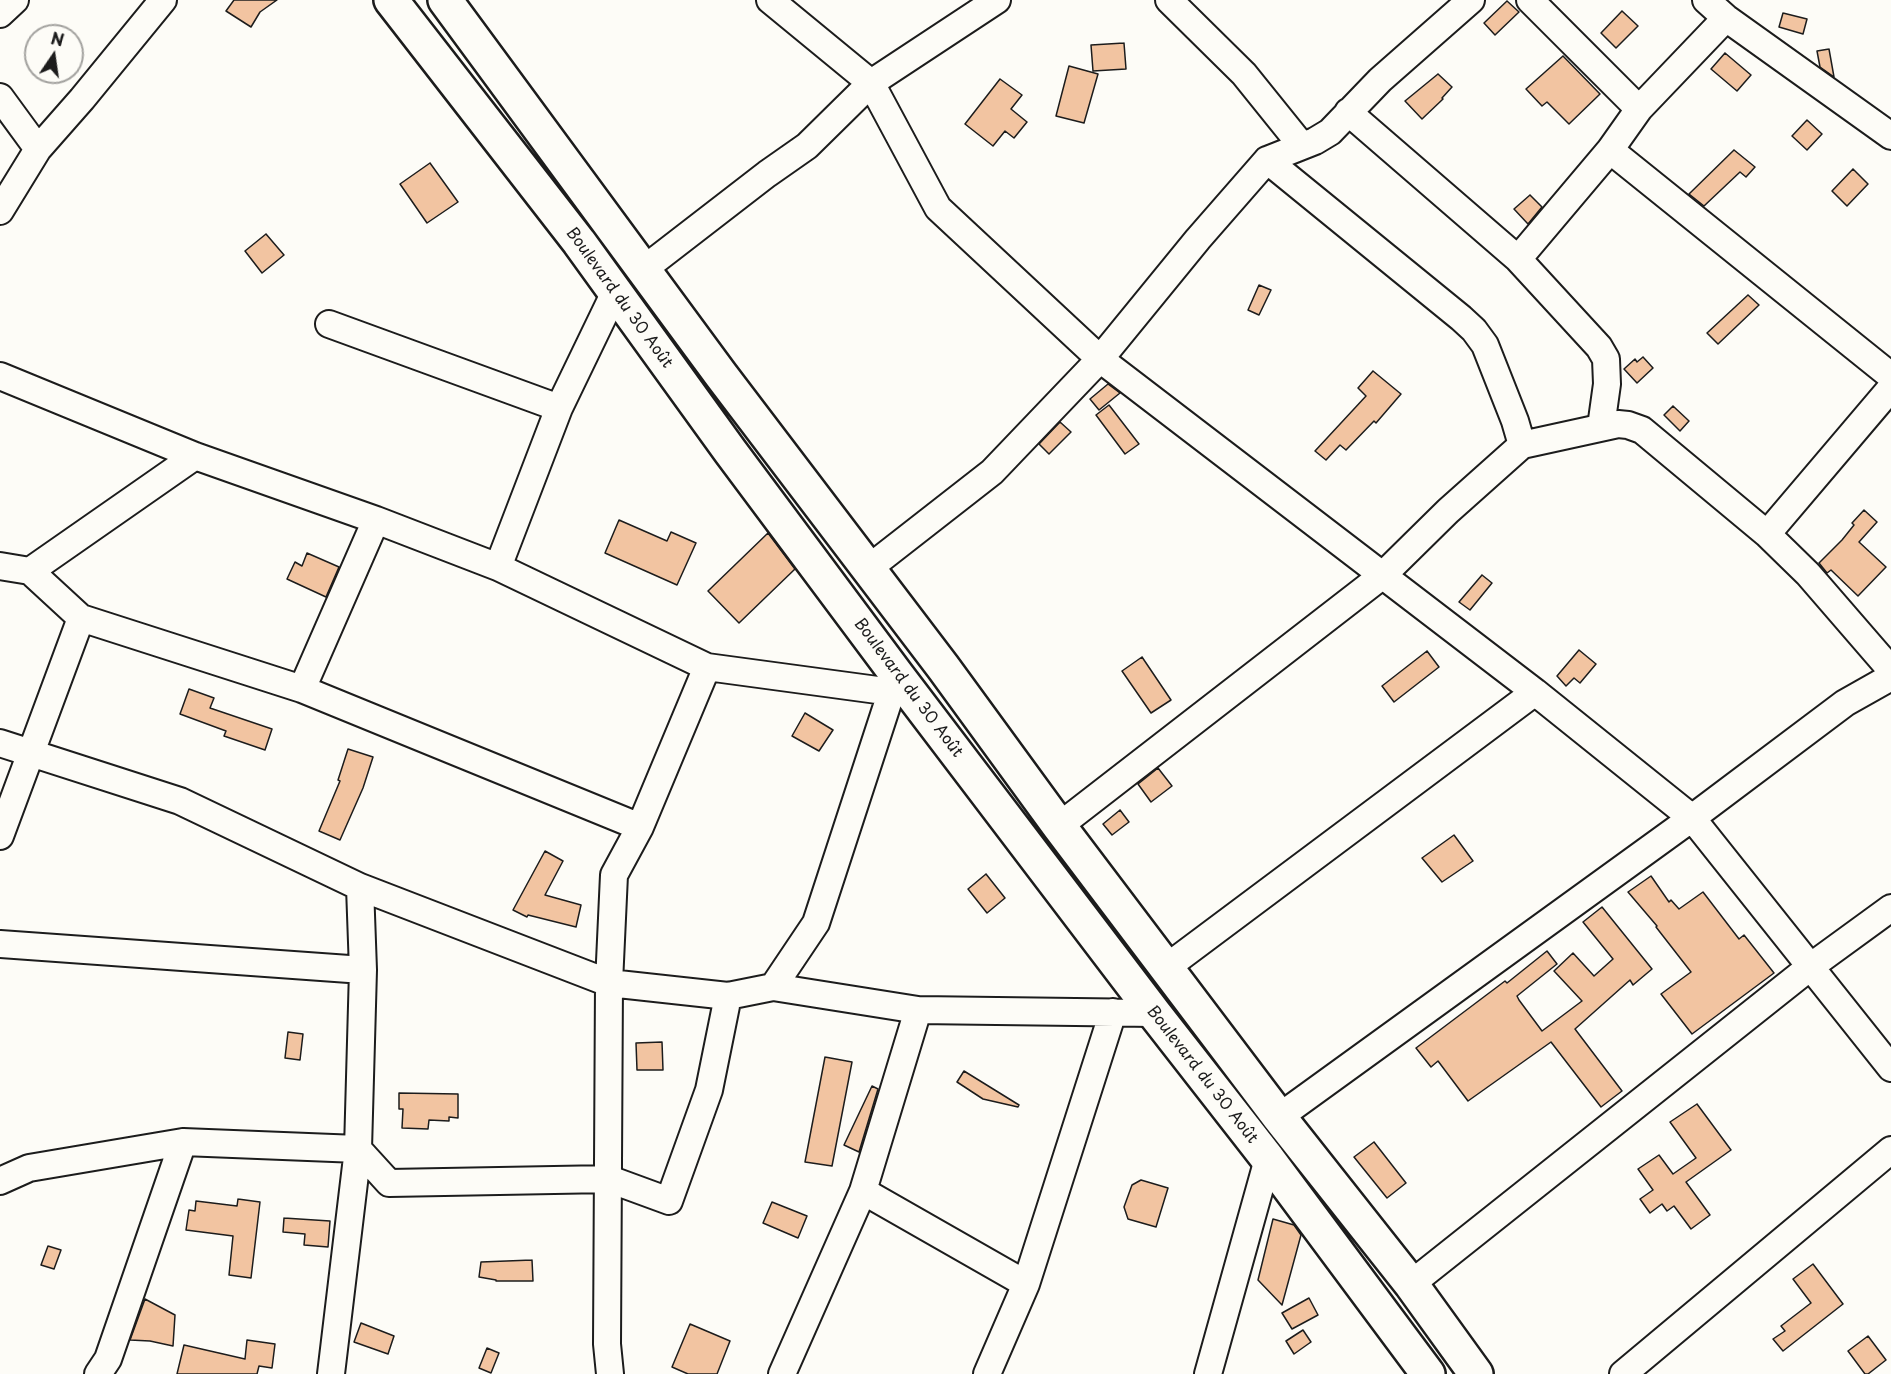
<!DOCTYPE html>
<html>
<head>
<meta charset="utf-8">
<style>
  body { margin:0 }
  #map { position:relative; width:1891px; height:1374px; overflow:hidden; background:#fdfcf7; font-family:"Playpen Sans",sans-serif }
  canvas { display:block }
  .north { position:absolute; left:24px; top:24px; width:60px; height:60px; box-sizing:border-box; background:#fdfcf7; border:2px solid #a3a29f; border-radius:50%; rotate:13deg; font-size:16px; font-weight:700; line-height:24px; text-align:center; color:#1c1c1c }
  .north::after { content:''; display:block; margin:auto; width:21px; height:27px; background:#1c1c1c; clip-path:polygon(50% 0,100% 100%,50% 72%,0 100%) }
</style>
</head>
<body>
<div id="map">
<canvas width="1891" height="1374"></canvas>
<div class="north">N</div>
</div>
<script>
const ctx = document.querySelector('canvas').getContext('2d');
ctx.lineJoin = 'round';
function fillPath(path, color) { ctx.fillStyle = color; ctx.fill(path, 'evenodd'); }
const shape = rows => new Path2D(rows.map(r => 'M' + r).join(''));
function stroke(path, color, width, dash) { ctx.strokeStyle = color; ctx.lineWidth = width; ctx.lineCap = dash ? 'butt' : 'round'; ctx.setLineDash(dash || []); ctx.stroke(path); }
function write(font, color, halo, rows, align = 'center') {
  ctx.font = font + ' "Playpen Sans",sans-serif'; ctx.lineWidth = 5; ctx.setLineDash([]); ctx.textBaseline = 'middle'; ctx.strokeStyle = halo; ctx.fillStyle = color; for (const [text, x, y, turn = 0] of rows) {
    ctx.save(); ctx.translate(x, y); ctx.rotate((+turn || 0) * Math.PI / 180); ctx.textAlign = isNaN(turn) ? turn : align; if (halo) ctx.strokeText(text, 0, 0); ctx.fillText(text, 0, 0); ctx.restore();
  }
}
const building = shape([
  [234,0,277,0,260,12,251,27,226,11,234,0],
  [1507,1,1519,12,1495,35,1484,23,1507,1],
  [1622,11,1638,26,1616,48,1601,33,1622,11],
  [1783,13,1807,19,1803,34,1779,27,1783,13],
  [1124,43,1126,69,1093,71,1091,45,1124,43],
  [1829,49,1834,77,1820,67,1817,51,1829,49],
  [1725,53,1751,75,1737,91,1711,69,1725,53],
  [1563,56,1600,94,1569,124,1547,102,1542,106,1526,89,1563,56],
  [1069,66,1098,74,1084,123,1056,116,1069,66],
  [1438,74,1452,87,1442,98,1443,99,1422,119,1405,101,1438,74],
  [1000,79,1022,95,1011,109,1027,122,1014,138,1005,131,993,146,965,124,1000,79],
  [1807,120,1822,134,1807,150,1792,136,1807,120],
  [1734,150,1755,167,1746,177,1740,172,1704,206,1689,194,1734,150],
  [430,163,458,202,427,223,400,184,430,163],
  [1853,169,1868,184,1847,206,1832,191,1853,169],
  [1530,195,1542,207,1528,224,1514,209,1530,195],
  [266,234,284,255,262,273,245,251,266,234],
  [1259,285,1271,290,1259,315,1248,310,1259,285],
  [1748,295,1759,305,1718,344,1707,333,1748,295],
  [1643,357,1653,368,1637,383,1624,369,1635,359,1637,362,1643,357],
  [1373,371,1401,394,1376,423,1374,421,1346,450,1340,445,1326,460,1315,451,1366,396,1358,388,1373,371],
  [1108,384,1120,393,1099,410,1090,399,1108,384],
  [1109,405,1139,444,1125,454,1096,415,1109,405],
  [1673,406,1689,421,1680,431,1664,415,1673,406],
  [1060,422,1071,432,1049,454,1039,444,1060,422],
  [1864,510,1877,522,1859,542,1886,567,1858,596,1831,570,1827,573,1819,563,1842,540,1854,525,1852,523,1864,510],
  [619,520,667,541,671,532,696,543,677,585,605,553,619,520],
  [768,533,795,569,739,623,708,591,768,533],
  [307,553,339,567,326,597,287,579,295,562,302,566,307,553],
  [1482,575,1492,583,1470,610,1459,602,1482,575],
  [1579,650,1596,664,1580,683,1574,678,1566,686,1557,676,1579,650],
  [1427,651,1439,667,1394,702,1382,686,1427,651],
  [1142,657,1171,700,1151,713,1122,671,1142,657],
  [189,689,214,698,210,708,272,729,265,750,224,736,226,731,180,714,189,689],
  [805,713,833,730,819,751,792,736,805,713],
  [348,749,373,757,363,788,340,840,319,831,340,781,338,780,348,749],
  [1158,768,1172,786,1151,802,1138,784,1158,768],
  [1120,810,1129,822,1112,835,1103,824,1120,810],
  [1454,835,1473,861,1442,882,1422,858,1454,835],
  [545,851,563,861,545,895,581,905,576,927,528,915,527,917,513,910,545,851],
  [986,874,1005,898,987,913,968,889,986,874],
  [1651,876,1669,902,1671,900,1679,909,1703,892,1739,939,1744,935,1774,973,1692,1034,1661,994,1691,972,1656,927,1657,926,1628,892,1651,876],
  [1602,907,1652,969,1633,985,1630,980,1575,1029,1622,1091,1601,1107,1551,1042,1468,1101,1438,1061,1431,1067,1416,1048,1505,981,1507,983,1547,951,1557,964,1517,996,1519,1000,1542,1031,1582,1001,1554,971,1573,953,1594,976,1613,959,1583,922,1602,907],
  [288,1032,303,1034,300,1060,285,1058,288,1032],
  [662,1042,663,1070,637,1070,636,1043,662,1042],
  [825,1057,852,1062,832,1166,805,1162,825,1057],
  [964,1071,1019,1105,1018,1107,983,1099,957,1082,964,1071],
  [872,1086,878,1089,859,1152,844,1145,872,1086],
  [399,1093,458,1094,458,1118,449,1117,449,1121,429,1120,428,1129,402,1128,403,1109,399,1109,399,1093],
  [1697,1104,1731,1150,1686,1182,1710,1215,1691,1229,1674,1206,1667,1211,1662,1204,1650,1213,1640,1199,1653,1190,1638,1169,1659,1155,1673,1174,1696,1158,1670,1122,1697,1104],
  [1374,1142,1406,1183,1387,1198,1354,1157,1374,1142],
  [1141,1180,1168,1188,1156,1227,1128,1219,1124,1207,1132,1185,1141,1180],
  [238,1199,260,1202,251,1278,229,1275,233,1236,186,1230,189,1210,195,1211,196,1201,237,1206,238,1199],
  [772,1202,807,1216,798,1238,763,1223,772,1202],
  [284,1218,330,1221,328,1247,304,1245,305,1234,283,1232,284,1218],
  [1273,1219,1294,1225,1301,1235,1282,1305,1258,1280,1273,1219],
  [48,1246,61,1250,54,1269,41,1265,48,1246],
  [532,1260,533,1281,496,1281,496,1280,479,1277,481,1262,532,1260],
  [1813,1264,1843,1304,1783,1351,1773,1339,1785,1331,1781,1326,1811,1303,1793,1279,1813,1264],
  [1309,1298,1318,1315,1292,1329,1282,1313,1309,1298],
  [145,1299,175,1315,173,1346,150,1341,130,1340,145,1299],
  [361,1323,394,1336,388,1354,354,1342,361,1323],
  [690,1324,730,1341,717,1374,688,1374,672,1367,690,1324],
  [1303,1330,1311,1342,1294,1354,1286,1341,1303,1330],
  [1868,1336,1886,1360,1868,1374,1865,1374,1848,1351,1868,1336],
  [247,1340,275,1344,272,1368,259,1366,257,1374,177,1374,184,1345,245,1359,247,1340],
  [487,1348,499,1353,491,1373,479,1368,487,1348]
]);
fillPath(building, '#f2c4a1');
stroke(building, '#1c1c1c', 1.5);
const minor = shape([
  [770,0,871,83,938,208,1100,359,1535,692,1692,818,1891,1068],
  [1169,0,1244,74,1302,146],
  [1530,0,1639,109],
  [1706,0,1726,18,1891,136],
  [0,14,15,0],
  [0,97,38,149],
  [1348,112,1518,259,1610,150,1639,109,1726,18],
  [1610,150,1891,376],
  [0,211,38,149,82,99,163,0],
  [1518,259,1599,347,1606,359,1607,384,1601,427],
  [644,269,767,174,807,146,871,83,997,0],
  [329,324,559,408],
  [0,376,195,456,376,520,498,567,707,667,892,692],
  [1891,388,1767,534,1808,574,1891,670],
  [1522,445,1618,424,1628,425,1642,430,1767,534],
  [0,566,30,571,195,456],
  [498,567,559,408,615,292],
  [869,568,992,472,1100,359,1198,239,1267,160,1315,141,1330,132,1380,80,1471,0],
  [30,571,81,618,302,689,640,827],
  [302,689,376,520],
  [0,743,180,801,360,887,609,983,728,996,773,987,918,1010,1154,1013],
  [1059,826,1383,575,1448,511,1522,445,1515,421,1485,345,1474,330,1461,318,1267,160],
  [0,836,81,618],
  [0,944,363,970],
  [1167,967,1535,692],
  [773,987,816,923,896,678],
  [1279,1117,1692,818,1845,703,1891,677],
  [0,1181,29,1168,183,1142,358,1149,389,1183,609,1179,669,1201,709,1090,728,996],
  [863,1191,1026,1284],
  [1411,1284,1810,967,1891,908],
  [98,1374,108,1359,183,1142],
  [331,1374,358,1149,363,970,360,887],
  [610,1374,607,1344,609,983,614,875,640,827,707,667],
  [782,1374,863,1191,918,1010],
  [987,1374,1026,1284,1113,1012],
  [1208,1374,1268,1159],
  [1623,1374,1891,1150]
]);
const highway = shape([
  [391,0,579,242,730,451,897,675,1154,1013,1268,1159,1428,1374],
  [445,0,721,375,943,667,1059,826,1279,1117,1411,1284,1476,1374]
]);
stroke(minor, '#1c1c1c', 30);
stroke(highway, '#1c1c1c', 38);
stroke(minor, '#fdfcf7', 26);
stroke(highway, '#fdfcf7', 33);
write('16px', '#1c1c1c', '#fdfcf7', [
  ["Boulevard du 30 Août",619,298,54],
  ["Boulevard du 30 Août",908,688,53],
  ["Boulevard du 30 Août",1202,1075,52]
]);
</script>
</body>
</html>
